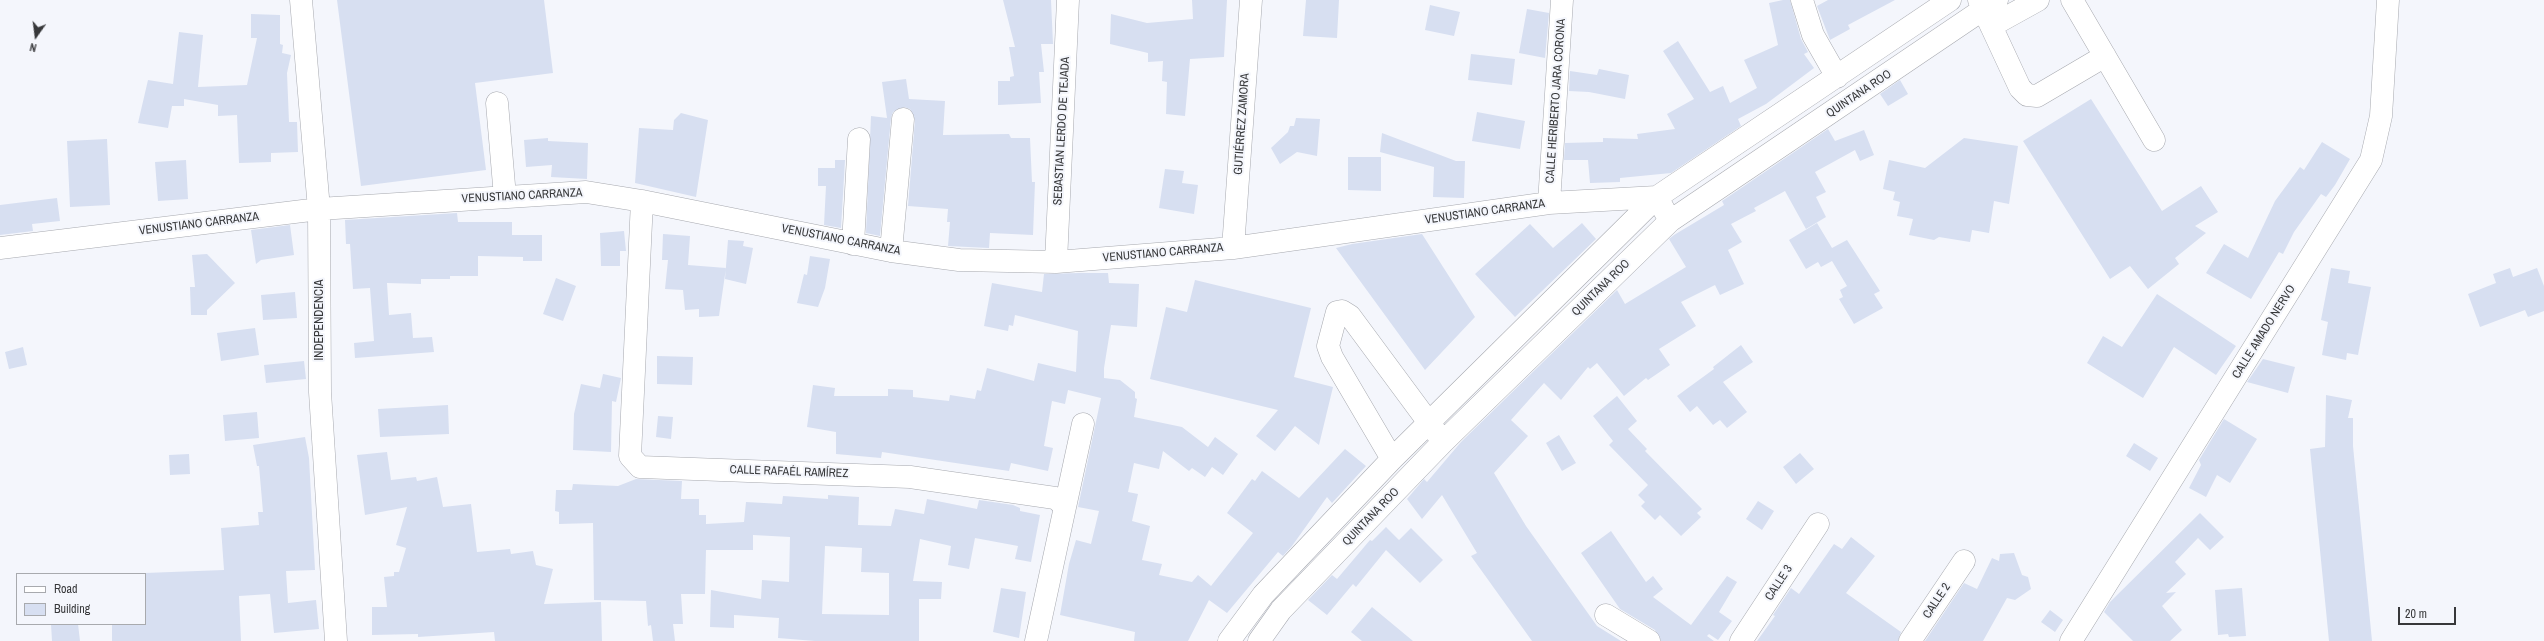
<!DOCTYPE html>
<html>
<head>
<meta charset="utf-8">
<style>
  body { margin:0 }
  #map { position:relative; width:2544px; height:641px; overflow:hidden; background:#f4f6fc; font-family:"Archivo Narrow",sans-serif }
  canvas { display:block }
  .legend { position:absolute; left:16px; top:573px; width:130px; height:52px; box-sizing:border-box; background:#f4f6fc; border:1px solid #a8aaae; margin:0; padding:5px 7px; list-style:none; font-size:12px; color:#37383a }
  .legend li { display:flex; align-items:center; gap:8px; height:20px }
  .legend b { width:20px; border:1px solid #a8aaae }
  .north { position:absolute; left:16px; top:16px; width:40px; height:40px; -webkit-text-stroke:3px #f4f6fc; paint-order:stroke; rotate:194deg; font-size:11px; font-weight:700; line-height:16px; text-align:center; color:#37383a }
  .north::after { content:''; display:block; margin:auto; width:14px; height:18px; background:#37383a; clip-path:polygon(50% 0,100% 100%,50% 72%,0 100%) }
  .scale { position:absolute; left:2398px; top:607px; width:58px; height:18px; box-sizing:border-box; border:2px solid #37383a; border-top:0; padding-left:5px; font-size:12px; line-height:14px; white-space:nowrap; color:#37383a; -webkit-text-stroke:3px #f4f6fc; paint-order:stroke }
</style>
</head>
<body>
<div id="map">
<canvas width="2544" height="641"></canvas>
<ul class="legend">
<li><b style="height:5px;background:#fff"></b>Road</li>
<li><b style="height:11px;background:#d7dff1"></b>Building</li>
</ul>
<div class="north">N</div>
<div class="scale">20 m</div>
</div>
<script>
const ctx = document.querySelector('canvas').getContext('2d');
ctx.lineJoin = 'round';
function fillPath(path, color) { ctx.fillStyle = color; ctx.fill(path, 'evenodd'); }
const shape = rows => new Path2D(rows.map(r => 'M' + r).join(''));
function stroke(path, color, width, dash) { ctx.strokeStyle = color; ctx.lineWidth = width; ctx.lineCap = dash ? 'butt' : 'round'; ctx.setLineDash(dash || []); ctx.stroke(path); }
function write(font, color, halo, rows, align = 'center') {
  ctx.font = font + ' "Archivo Narrow",sans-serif'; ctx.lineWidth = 4; ctx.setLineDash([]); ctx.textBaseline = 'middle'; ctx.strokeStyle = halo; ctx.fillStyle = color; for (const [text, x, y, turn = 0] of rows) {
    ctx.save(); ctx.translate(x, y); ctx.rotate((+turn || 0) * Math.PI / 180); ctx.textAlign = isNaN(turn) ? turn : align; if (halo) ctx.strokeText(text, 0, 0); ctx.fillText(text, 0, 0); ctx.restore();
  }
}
fillPath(shape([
  [337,0,544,0,553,73,475,83,486,170,361,186],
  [1003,0,1051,0,1053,44,1041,44,1044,72,1039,72,1041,103,998,105,998,81,1010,81,1010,77,1014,76,1009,47,1015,47],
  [1192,0,1227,0,1224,57,1190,59,1185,116,1166,114,1167,82,1162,81,1163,61,1148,62,1148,53,1110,44,1111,14,1147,23,1193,19],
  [1306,0,1339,0,1337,38,1303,36],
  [1783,0,1790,0,1801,39,1808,52,1804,54,1814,68,1766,104,1738,119,1741,126,1671,173,1620,178,1620,182,1590,183,1588,160,1564,160,1565,143,1603,142,1603,138,1638,139,1637,134,1675,129,1667,114,1694,99,1663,51,1678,41,1710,92,1723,86,1730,103,1757,88,1744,60,1778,45,1769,3],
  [1828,0,1895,0,1848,25,1850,29,1830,40,1817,6],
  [1430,5,1460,12,1454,36,1425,30],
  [1527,9,1549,13,1545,58,1519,53],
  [251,14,280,15,280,44,283,45,282,53,291,55,287,73,289,122,297,122,298,152,271,153,271,162,239,163,237,115,218,116,218,105,184,99,184,106,172,106,168,128,138,123,148,80,173,84,179,32,203,35,198,87,247,85,257,38,251,38],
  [1471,54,1515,59,1512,85,1468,80],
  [1599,69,1629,75,1625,99,1589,92,1569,91,1570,71,1597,75],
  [906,79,909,99,945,101,943,135,1009,134,1011,138,1030,138,1032,182,1035,182,1033,235,990,233,989,248,948,246,950,222,947,222,948,209,908,206,915,120,910,109,904,107,893,112,891,118,880,236,866,233,871,116,887,118,882,82],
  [1900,80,1908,94,1888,106,1880,94],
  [2091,99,2162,211,2201,186,2218,212,2195,226,2206,233,2175,258,2179,264,2148,289,2130,266,2110,279,2023,141],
  [1477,112,1525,121,1520,149,1472,141],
  [681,113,708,120,696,197,635,183,639,128,673,130,674,120],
  [1296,118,1320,119,1317,156,1297,152,1280,164,1271,148,1288,132,1290,126,1294,126],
  [1828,129,1835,141,1864,130,1874,155,1860,161,1855,150,1815,172,1826,192,1816,197,1826,217,1806,229,1785,191,1754,208,1756,211,1731,224,1742,242,1728,250,1744,284,1720,295,1715,285,1681,302,1696,326,1659,349,1670,365,1648,380,1646,378,1624,396,1597,363,1590,369,1588,367,1561,400,1544,383,1511,420,1528,436,1494,473,1526,526,1597,626,1621,641,1532,641,1471,556,1477,553,1442,495,1422,519,1407,499,1424,479,1427,482,1461,442,1617,290,1625,304,1686,267,1669,239,1674,235,1724,205,1722,201],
  [1382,133,1456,161,1465,161,1464,198,1433,197,1434,167,1380,152],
  [548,138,548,141,588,143,587,179,551,177,552,165,526,167,524,140],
  [1964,138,2018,146,2009,204,1994,201,1989,233,1972,230,1970,242,1939,237,1934,240,1909,235,1913,219,1897,216,1900,202,1893,200,1895,192,1883,189,1889,160,1925,168],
  [107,139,110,205,70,207,67,141],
  [2322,142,2350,159,2335,185,2326,197,2321,194,2294,232,2283,254,2279,252,2251,299,2206,273,2224,244,2248,258,2275,201,2300,167,2304,170],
  [1348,157,1381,157,1381,191,1348,190],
  [186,160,188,199,158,201,155,162],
  [835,160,845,160,841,228,824,225,826,186,818,186,818,168,835,168],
  [1165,169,1184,171,1182,183,1198,185,1194,214,1159,208],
  [57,198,60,221,32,224,33,231,0,235,0,205],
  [457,213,458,222,512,222,512,235,542,235,542,261,523,261,523,257,478,256,478,276,450,276,450,279,421,279,421,284,387,283,389,315,411,313,413,338,432,337,434,352,355,358,354,343,374,341,370,288,353,289,350,244,346,244,345,220],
  [1582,223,1596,239,1515,317,1475,274,1530,224,1553,248],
  [1817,223,1832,248,1847,240,1880,291,1874,294,1883,308,1854,324,1839,299,1843,297,1840,290,1847,286,1832,261,1821,267,1818,262,1806,269,1789,240],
  [290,225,294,255,261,260,256,264,251,230],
  [624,231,626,251,620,251,620,266,601,266,600,233],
  [663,234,690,236,688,265,726,268,719,316,699,317,699,309,685,310,683,290,665,289,668,260,662,260],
  [1422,234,1475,317,1425,370,1336,248,1352,244],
  [728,240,744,241,743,246,753,248,746,284,725,279],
  [207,254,235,283,207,310,207,315,191,315,190,287,195,287,192,255],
  [810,256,830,259,825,288,818,307,797,303,804,274,807,275],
  [2331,268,2350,271,2348,283,2371,287,2358,355,2347,353,2346,360,2322,355,2328,322,2321,320],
  [2510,268,2513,277,2537,268,2544,286,2544,311,2528,317,2525,310,2480,327,2468,294,2496,283,2493,274],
  [1079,273,1108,273,1109,283,1139,284,1137,327,1111,325,1104,368,1104,378,1120,380,1135,392,1135,398,1137,399,1134,417,1182,427,1208,447,1215,437,1238,454,1223,475,1212,467,1205,477,1192,468,1189,471,1163,451,1159,469,1134,463,1128,492,1138,494,1132,521,1150,526,1142,560,1162,564,1159,575,1192,582,1198,575,1211,586,1253,533,1227,513,1252,479,1255,481,1262,471,1299,498,1345,449,1366,466,1332,503,1327,497,1292,546,1283,556,1278,552,1227,613,1209,600,1188,641,1134,641,1135,632,1060,615,1069,564,1076,540,1091,544,1099,511,1078,507,1101,398,1068,390,1065,404,1052,401,1044,446,1053,448,1048,471,1011,463,1009,471,882,452,881,458,836,454,836,432,807,427,813,385,835,388,834,396,888,396,888,389,913,390,913,397,949,401,950,395,975,399,977,390,981,391,987,368,1034,381,1038,363,1076,372,1078,331,1015,315,1013,326,1009,325,1008,331,984,326,992,283,1042,292,1044,274],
  [556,278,576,286,563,321,543,314],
  [1195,280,1311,308,1294,377,1333,387,1319,445,1295,426,1275,451,1256,436,1278,410,1150,379,1166,307,1187,312],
  [295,292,297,318,263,320,261,295],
  [2157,294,2236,346,2216,375,2174,347,2143,398,2087,363,2103,336,2122,347],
  [255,328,259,355,221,361,217,333],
  [1741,345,1753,362,1723,382,1747,412,1727,428,1720,420,1713,425,1697,406,1690,412,1677,396,1714,369,1713,367],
  [23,347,27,365,9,369,5,352],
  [657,356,693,357,692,385,657,384],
  [2263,359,2295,367,2288,393,2247,382],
  [304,361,306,379,266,383,264,365],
  [603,374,621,378,616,402,612,401,611,452,573,450,574,414,581,384,600,388],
  [2326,395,2352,400,2348,418,2353,418,2353,446,2372,641,2329,641,2310,449,2325,447],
  [1617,396,1637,421,1628,429,1647,449,1645,451,1702,509,1697,513,1701,517,1681,536,1660,515,1655,520,1641,506,1645,502,1638,495,1648,485,1609,445,1613,441,1593,416],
  [448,405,449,434,380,437,378,409],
  [257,412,259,438,225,441,223,415],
  [658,416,673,417,671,439,656,437],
  [2224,419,2257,439,2230,483,2217,475,2206,497,2189,488,2201,465,2199,460],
  [1559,435,1576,463,1562,471,1546,443],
  [305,437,309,458,315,570,286,571,288,603,316,600,319,629,274,633,270,594,239,596,241,641,112,641,112,624,145,624,145,573,224,570,221,528,259,525,258,512,263,512,259,466,257,466,253,445],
  [2134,443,2158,458,2150,471,2126,456],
  [387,452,391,480,416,477,417,481,437,477,443,507,471,504,477,552,510,549,511,554,533,551,536,565,553,569,544,604,601,602,602,641,495,641,494,632,418,637,418,634,372,635,372,607,387,607,384,577,394,576,394,572,399,572,406,548,396,545,407,507,365,515,357,455],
  [1800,453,1814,469,1796,484,1783,467],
  [189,454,190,474,170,475,169,455],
  [636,479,682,481,681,499,699,499,699,515,706,515,706,524,744,522,746,502,782,504,783,496,828,499,828,495,859,497,858,525,891,526,895,509,924,514,927,499,977,509,979,500,1013,505,1020,508,1020,511,1040,515,1031,562,1015,559,1018,546,975,538,969,569,948,565,951,546,920,539,913,581,942,582,941,599,919,599,919,641,815,641,778,638,779,618,734,615,734,628,710,627,711,590,761,599,762,580,789,582,790,537,753,535,753,550,706,550,705,594,681,594,683,624,673,624,675,641,653,641,651,625,648,626,646,601,594,600,593,523,559,524,559,512,555,511,556,490,572,490,573,484,618,486],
  [825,546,862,548,861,572,889,573,889,615,822,614],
  [1758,501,1774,511,1762,530,1746,519],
  [2200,513,2224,537,2210,550,2198,538,2175,562,2186,574,2166,593,2176,592,2162,606,2182,630,2170,641,2133,641,2104,612,2110,602],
  [1386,527,1399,540,1411,528,1443,560,1420,583,1386,550,1356,587,1353,584,1327,615,1308,600,1332,575,1337,579,1370,540,1372,541],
  [1611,531,1646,582,1653,576,1663,589,1653,597,1691,625,1727,576,1737,582,1719,612,1732,621,1718,640,1709,634,1707,636,1714,641,1661,641,1655,630,1620,609,1581,553],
  [1851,537,1875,556,1846,593,1901,632,1898,641,1757,641,1775,616,1773,615,1791,588,1799,594,1834,544,1842,549],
  [2014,553,2022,575,2028,577,2031,589,2015,600,2007,598,1983,641,1925,641,1964,583,1977,589,1992,558,1999,561,2000,554],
  [1001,588,1026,592,1019,638,993,632],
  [2242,588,2246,636,2229,637,2228,634,2218,635,2215,590],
  [1372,607,1413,641,1362,641,1351,632],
  [2050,610,2063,620,2055,632,2041,622],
  [51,624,78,624,80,641,52,641]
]), '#d7dff1');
const minor = shape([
  [301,0,319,209,320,392,336,641],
  [1802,0,1813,35,1837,77],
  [1979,0,2020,88,2027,95,2037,96,2105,56],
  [2072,0,2154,140],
  [1991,26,2038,0],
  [497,103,505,197],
  [642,201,630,456,640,467,910,477,1055,498,1065,506],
  [1549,203,1562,0],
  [853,244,859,139],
  [0,248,319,209,586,192,642,201,891,251,959,260,1056,262,1233,248,1549,203,1657,197,1670,221],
  [1233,248,1251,0],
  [891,251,903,119],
  [1056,262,1068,0],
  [1392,459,1332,357,1328,346,1337,312,1342,311,1350,316,1438,435],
  [1606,615,1649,641],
  [1036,641,1083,424],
  [1229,641,1263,595,1392,459,1657,197,1950,0],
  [1259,641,1281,610,1443,442,1670,221,1997,0],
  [1741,641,1818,524],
  [1910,641,1964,561],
  [2071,641,2371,160,2381,116,2388,0]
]);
stroke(minor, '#a7a9af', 23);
stroke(minor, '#fff', 22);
write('12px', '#37383a', '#f4f6fc', [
  ["QUINTANA ROO",1859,94,-34],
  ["CALLE HERIBERTO JARA CORONA",1556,101,-86],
  ["GUTIÉRREZ ZAMORA",1242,124,-86],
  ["SEBASTIAN LERDO DE TEJADA",1062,131,-87],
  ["VENUSTIANO CARRANZA",522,196,-3],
  ["VENUSTIANO CARRANZA",1485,212,-8],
  ["VENUSTIANO CARRANZA",199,224,-7],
  ["VENUSTIANO CARRANZA",841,240,11],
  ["VENUSTIANO CARRANZA",1163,253,-5],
  ["QUINTANA ROO",1601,288,-44],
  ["INDEPENDENCIA",320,320,-90],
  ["CALLE AMADO NERVO",2264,332,-58],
  ["CALLE RAFAÉL RAMÍREZ",789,472,2],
  ["QUINTANA ROO",1371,517,-46],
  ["CALLE 3",1779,583,-57],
  ["CALLE 2",1937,601,-56]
]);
</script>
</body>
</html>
